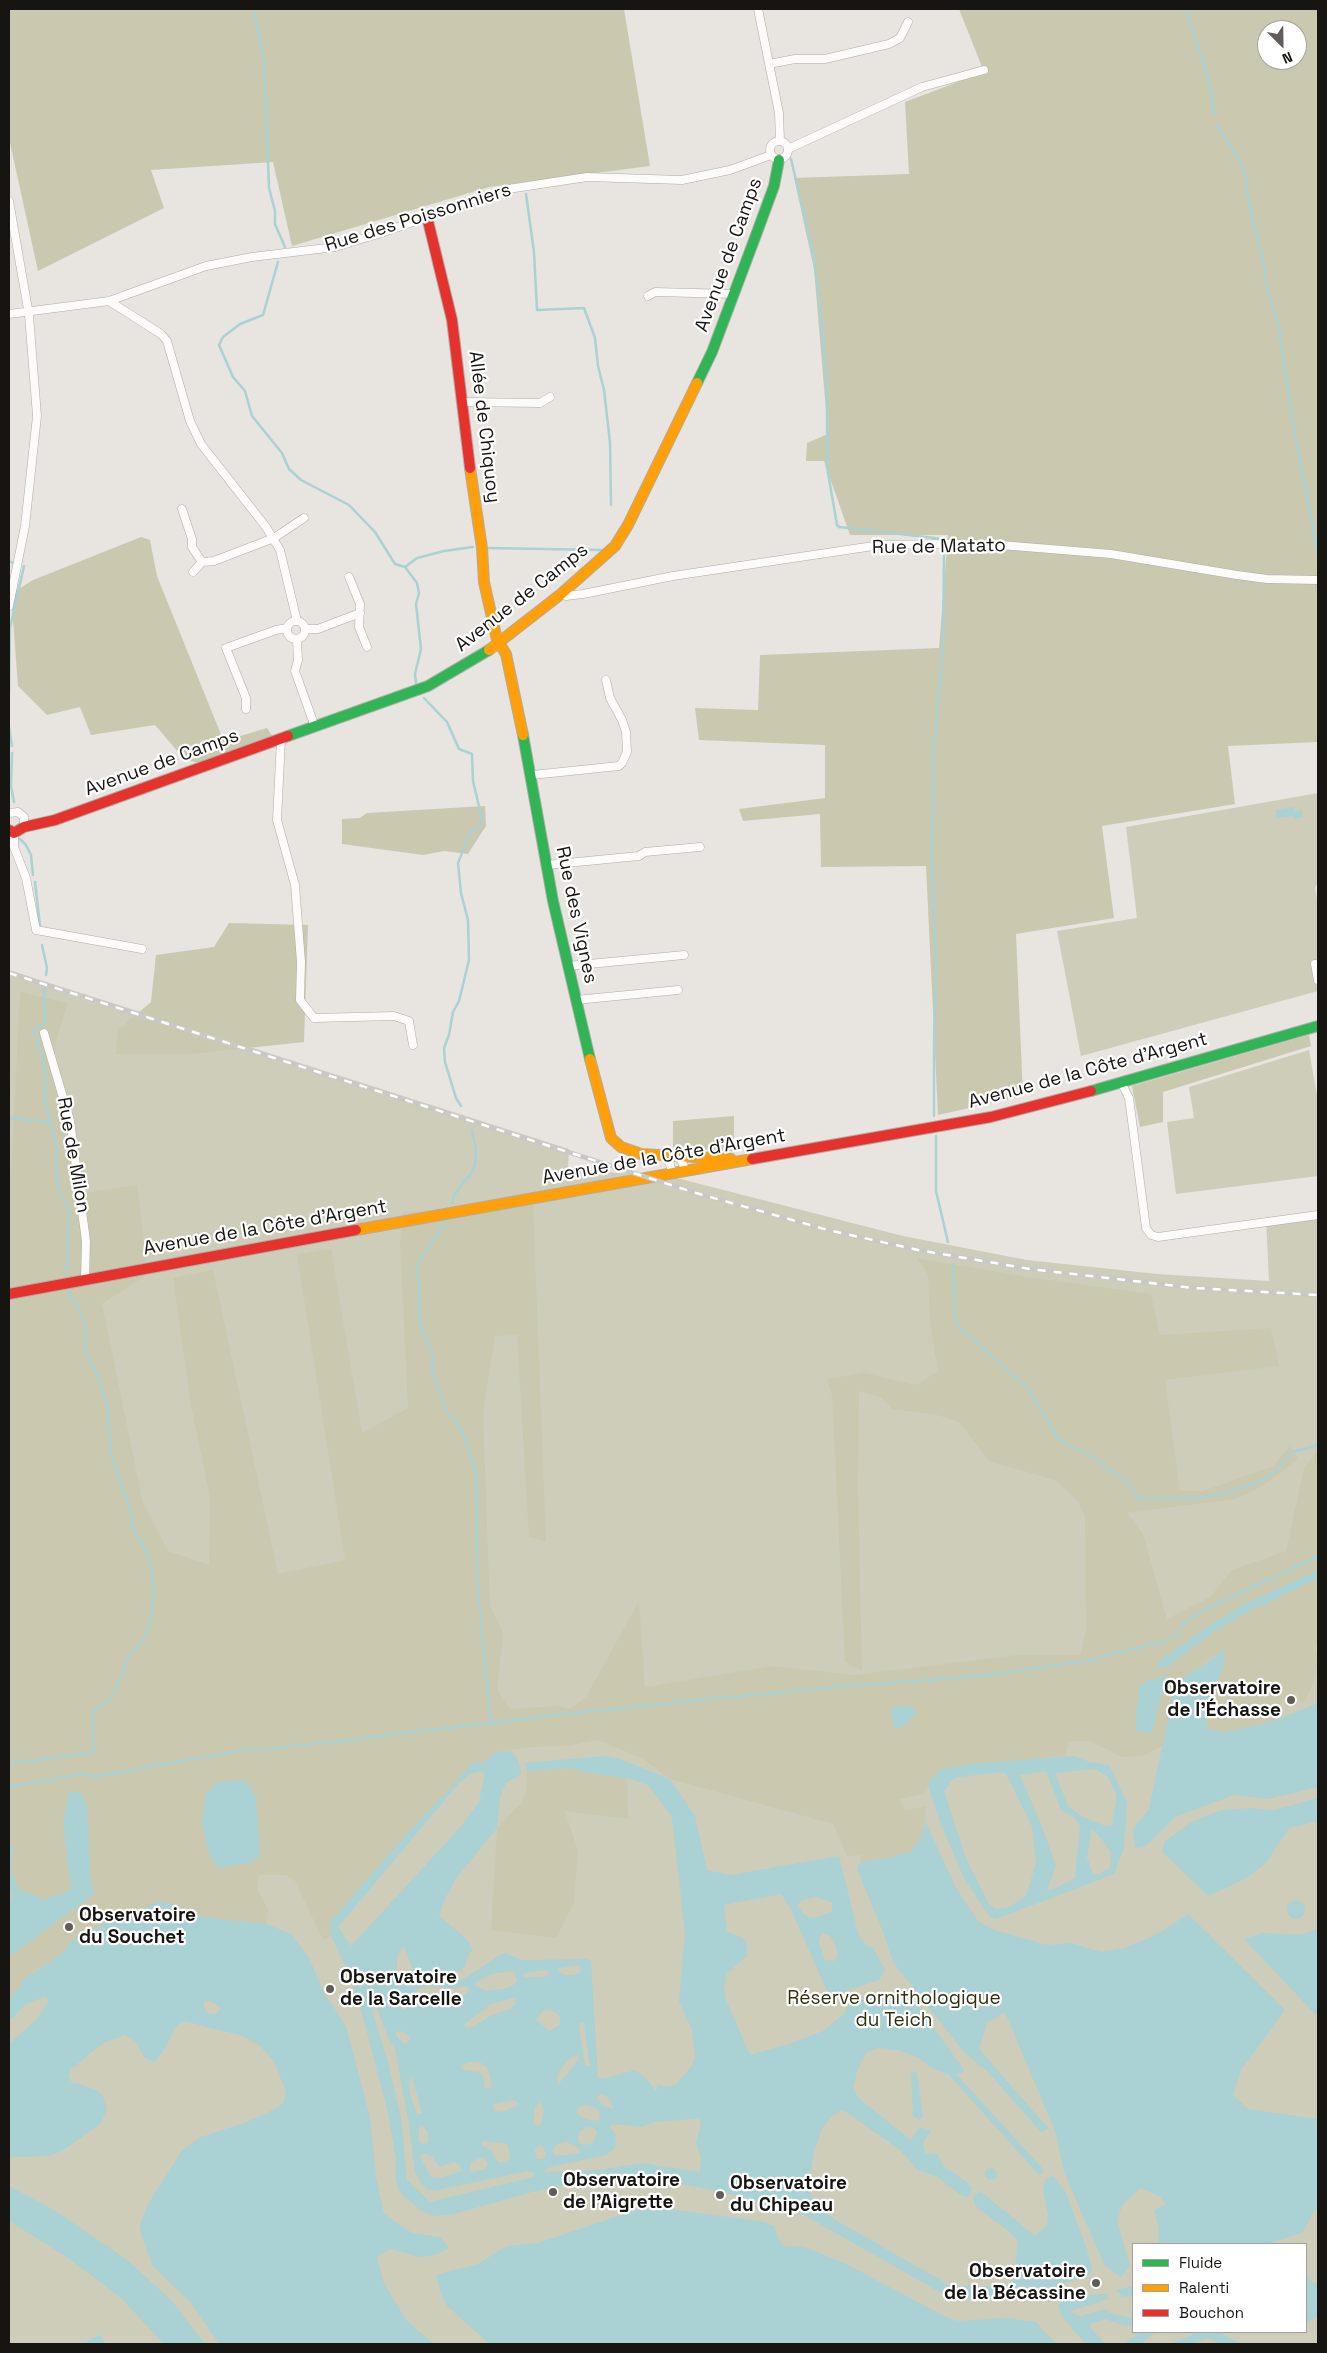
<!DOCTYPE html>
<html>
<head>
<meta charset="utf-8">
<style>
  body { margin:0 }
  #map { position:relative; width:1327px; height:2353px; overflow:hidden; background:#e8e4e0; font-family:"Space Grotesk",sans-serif }
  canvas { display:block }
  .frame { position:absolute; inset:0; border:10px solid #171512; pointer-events:none }
  .legend { position:absolute; left:1132px; top:2243px; width:175px; height:90px; box-sizing:border-box; background:#fff; border:1px solid #a2a1a0; margin:0; padding:6px 9px; list-style:none; font-size:15px; color:#171512 }
  .legend li { display:flex; align-items:center; gap:10px; height:25px }
  .legend b { width:25px; border:1px solid #a2a1a0 }
  .north { position:absolute; left:1257px; top:20px; width:50px; height:50px; box-sizing:border-box; background:#fff; border:1px solid #a2a1a0; border-radius:50%; rotate:157deg; font-size:14px; font-weight:700; line-height:20px; text-align:center; color:#171512 }
  .north::after { content:''; display:block; margin:auto; width:18px; height:22px; background:#605d5a; clip-path:polygon(50% 0,100% 100%,50% 72%,0 100%) }
</style>
</head>
<body>
<div id="map">
<canvas width="1327" height="2353"></canvas>
<div class="frame"></div>
<ul class="legend">
<li><b style="height:6px;background:#30b455"></b>Fluide</li>
<li><b style="height:6px;background:#ff9f0a"></b>Ralenti</li>
<li><b style="height:6px;background:#e5322d"></b>Bouchon</li>
</ul>
<div class="north">N</div>
</div>
<script>
const ctx = document.querySelector('canvas').getContext('2d');
ctx.lineJoin = 'round';
function fillPath(path, color) { ctx.fillStyle = color; ctx.fill(path, 'evenodd'); }
const shape = rows => new Path2D(rows.map(r => 'M' + r).join(''));
function stroke(path, color, width, dash) { ctx.strokeStyle = color; ctx.lineWidth = width; ctx.lineCap = dash ? 'butt' : 'round'; ctx.setLineDash(dash || []); ctx.stroke(path); }
function write(font, color, halo, rows, align = 'center') {
  ctx.font = font + ' "Space Grotesk",sans-serif'; ctx.lineWidth = 4.5; ctx.setLineDash([]); ctx.textBaseline = 'middle'; ctx.strokeStyle = halo; ctx.fillStyle = color; for (const [text, x, y, turn = 0] of rows) {
    ctx.save(); ctx.translate(x, y); ctx.rotate((+turn || 0) * Math.PI / 180); ctx.textAlign = isNaN(turn) ? turn : align; if (halo) ctx.strokeText(text, 0, 0); ctx.fillText(text, 0, 0); ctx.restore();
  }
}
fillPath(shape([
  [1318,793,1318,882,1315,888,1318,904,1318,991,1081,1056,1057,931,1137,918,1126,827],
  [9,970,569,1149,568,1170,669,1176,903,1236,1027,1260,1157,1274,1269,1281,1266,1218,1318,1211,1318,2344,106,2344,100,2334,81,2344,9,2344],
  [1133,2244,1306,2244,1306,2332,1133,2332],
  [1309,1050,1318,1101,1318,1176,1176,1194,1167,1122,1194,1118,1189,1087]
]), '#cecdba');
fillPath(shape([
  [9,9,624,9,650,166,489,187,292,246,273,162,151,170,164,208,38,271,9,138],
  [959,9,1318,9,1318,742,1228,746,1235,804,1102,826,1114,918,1016,934,1023,1096,938,1115,926,866,821,867,820,814,743,821,739,809,825,798,825,745,699,740,695,708,758,710,760,655,939,648,948,535,850,535,824,461,806,461,807,443,828,434,814,269,794,178,909,174,905,102,984,72],
  [1267,30,1297,30,1297,60,1267,60],
  [141,537,150,540,157,576,222,737,227,740,267,728,273,737,200,763,185,760,155,725,91,735,80,707,47,715,18,686,11,594,33,580],
  [485,806,486,826,468,854,444,851,423,855,342,844,342,819,360,818,367,813],
  [229,923,308,925,304,1042,192,1054,116,1054,118,1030,151,1002,156,955,214,947],
  [20,992,68,1003,57,1037,51,1068,77,1194,137,1185,148,1274,102,1304,143,1503,168,1551,209,1565,210,1498,191,1405,173,1278,213,1270,278,1574,345,1560,297,1254,331,1249,362,1433,408,1408,400,1242,403,1212,533,1205,546,1542,529,1537,517,1335,495,1336,483,1413,490,1605,503,1633,497,1689,510,1709,559,1706,570,1709,586,1697,639,1601,645,1687,772,1666,854,1675,1017,1655,1080,1655,1086,1630,1085,1517,1078,1501,1055,1480,989,1461,959,1422,937,1415,892,1409,881,1397,859,1391,858,1486,862,1671,845,1662,832,1396,827,1379,864,1373,917,1385,938,1371,930,1323,928,1275,917,1258,1028,1277,1151,1294,1160,1335,1271,1328,1279,1366,1165,1380,1180,1491,1203,1491,1273,1466,1290,1446,1298,1459,1261,1487,1236,1499,1127,1513,1143,1534,1167,1619,1210,1597,1232,1570,1286,1551,1304,1468,1318,1451,1318,1644,1314,1645,1318,1662,1312,1687,1302,1704,1297,1693,1283,1699,1274,1721,1224,1732,1207,1729,1205,1707,1223,1669,1223,1650,1177,1682,1163,1745,1143,1756,1122,1757,1090,1741,1069,1741,1065,1756,943,1768,933,1777,923,1794,900,1799,905,1810,926,1806,922,1837,911,1851,884,1859,861,1862,861,1855,847,1856,833,1824,670,1779,642,1758,598,1740,565,1746,533,1747,496,1752,482,1765,476,1762,330,1922,331,1936,323,1940,295,1881,286,1875,259,1875,257,1889,268,1909,266,1924,186,1915,174,1904,79,1934,57,1957,34,1971,9,2002,9,1957,94,1894,91,1882,63,1823,71,1889,44,1901,19,1889,11,1871,13,1847,9,1845,9,1176,11,1175],
  [1309,1035,1311,1046,1163,1092,1163,1122,1140,1127,1132,1086],
  [734,1116,734,1151,673,1148,673,1121],
  [571,1768,595,1774,627,1778,628,1819,565,1811,578,1851,574,1903,556,1938,491,1930,497,1828,520,1804,526,1793,527,1771]
]), '#cac9af');
fillPath(shape([
  [1294,807,1295,811,1302,810,1303,817,1295,819,1294,816,1277,818,1276,810],
  [1318,1570,1318,1578,1245,1613,1212,1633,1168,1666,1156,1669,1160,1660,1211,1624,1246,1603],
  [1224,1649,1223,1669,1205,1707,1207,1729,1224,1732,1274,1721,1318,1703,1318,1787,1268,1799,1234,1795,1175,1817,1146,1846,1135,1848,1133,1829,1149,1809,1176,1682,1212,1659],
  [1166,1676,1165,1690,1160,1697,1152,1733,1135,1731,1139,1686,1147,1680],
  [901,1706,914,1707,915,1715,903,1727,894,1728,890,1709],
  [512,1751,519,1762,521,1774,506,1783,500,1797,497,1828,457,1877,445,1898,439,1916,463,1936,469,1942,473,1952,470,1952,464,1968,457,1972,422,1977,413,1970,404,1946,397,1956,397,1982,451,1982,464,1979,500,1955,505,1953,522,1960,588,1959,591,1961,598,2078,603,2079,635,2070,645,2077,655,2090,657,2090,657,2084,666,2087,675,2085,691,2067,695,2057,692,2029,679,2002,685,1933,672,1817,648,1785,627,1778,595,1774,571,1768,527,1771,525,1763,605,1756,620,1759,670,1779,695,1816,707,1870,730,1875,839,1856,858,1933,865,1944,873,1948,885,1970,879,1980,833,1995,826,1989,790,1907,781,1894,724,1905,727,1932,742,1937,746,1943,748,1955,727,1973,724,1988,726,2000,750,2055,789,2044,823,2031,844,2014,851,2001,882,1992,893,2002,906,1996,919,2008,964,2070,963,2073,958,2073,957,2075,1043,2169,1043,2174,1039,2175,948,2074,932,2068,919,2058,899,2050,878,2048,866,2053,857,2071,853,2089,856,2094,863,2102,911,2140,918,2129,921,2127,931,2131,923,2142,925,2153,938,2154,943,2166,967,2182,972,2189,968,2197,962,2196,936,2176,918,2170,900,2150,843,2110,833,2115,822,2129,814,2152,808,2187,814,2204,837,2221,951,2286,1004,2286,1013,2282,1018,2242,1012,2234,976,2206,973,2199,978,2192,984,2194,1035,2236,1047,2225,1048,2214,1043,2189,1046,2178,1054,2176,1066,2193,1088,2252,1092,2270,1087,2277,1067,2282,1051,2296,952,2299,804,2215,719,2191,659,2180,574,2183,532,2192,454,2214,437,2216,425,2213,404,2197,398,2188,395,2175,396,2159,388,2113,364,2021,351,1978,331,1936,330,1922,404,1837,472,1764,475,1761,482,1764,496,1752],
  [482,1771,485,1774,479,1802,457,1831,351,1946,338,1927,459,1783,470,1774],
  [816,1897,832,1902,832,1912,813,1918,804,1915,798,1905,802,1900],
  [824,1933,830,1936,835,1943,838,1954,835,1961,825,1960,819,1943,820,1937],
  [577,1965,580,1967,581,1972,573,1975,565,1975,558,1971,558,1968],
  [546,1970,549,1973,546,1977,524,1977,523,1973],
  [513,1971,515,1973,517,1980,515,1984,508,1988,486,1991,476,1986,476,1982,491,1974],
  [426,1986,444,1988,442,1995,426,1999,415,1994,415,1990],
  [465,1986,469,1989,466,1995,453,1997,447,1993,451,1989],
  [400,1994,406,1994,407,2009,403,2010,392,1999],
  [510,1999,515,1999,516,2003,510,2009,490,2016,475,2026,468,2028,463,2025,491,2004],
  [376,2006,389,2040,395,2049,409,2125,415,2173,421,2183,429,2190,437,2190,529,2171,534,2173,534,2177,430,2202,407,2180,401,2118,388,2062,372,2010],
  [547,2010,555,2012,560,2017,560,2024,550,2031,536,2020,542,2012],
  [580,2022,584,2023,590,2066,585,2066,584,2058,579,2029],
  [402,2031,410,2037,408,2042,404,2044,396,2036,396,2032],
  [577,2055,579,2059,559,2084,557,2077,563,2066,570,2058],
  [468,2062,480,2062,484,2065,488,2069,492,2084,490,2088,485,2088,483,2076,479,2072,464,2070,461,2066],
  [412,2077,422,2112,421,2114,417,2114,410,2095,409,2081],
  [601,2094,608,2097,613,2106,613,2109,603,2106,598,2100,597,2097],
  [514,2100,519,2103,517,2106,501,2112,494,2111,493,2104],
  [541,2102,544,2111,542,2121,539,2126,535,2125,533,2123,535,2106],
  [585,2105,594,2107,600,2112,599,2121,586,2119,576,2113,579,2107],
  [694,2119,699,2119,701,2125,696,2142,701,2158,700,2172,642,2163,598,2170,544,2172,550,2167,606,2155,615,2148,616,2135,610,2127,613,2124,642,2127,653,2122],
  [421,2125,428,2132,428,2142,423,2145,419,2141,419,2128],
  [586,2127,594,2128,597,2133,593,2143,586,2145,579,2143,578,2138,579,2132],
  [484,2141,507,2144,511,2159,500,2163,496,2160,491,2150,482,2146,481,2142],
  [566,2142,575,2145,580,2150,580,2153,558,2156,554,2154,553,2150,556,2145],
  [539,2145,543,2147,546,2153,545,2158,542,2159,537,2159,535,2152,535,2149],
  [423,2154,427,2154,432,2156,439,2167,454,2162,459,2164,462,2171,441,2178,431,2177,420,2157],
  [483,2157,488,2163,486,2169,472,2172,469,2170,471,2162],
  [1075,1756,1089,1762,1109,1765,1127,1802,1124,1848,1114,1874,996,1919,990,1917,965,1880,940,1822,928,1786,933,1777,943,1768,980,1763],
  [1096,1769,1108,1777,1117,1796,1112,1825,1105,1826,1083,1817,1068,1806,1055,1773],
  [1046,1771,1061,1810,1075,1818,1080,1827,1075,1878,1054,1889,1047,1890,1056,1866,1044,1832,1020,1775],
  [998,1772,1006,1773,1032,1827,1036,1863,1026,1896,1007,1908,996,1909,989,1904,967,1861,944,1791,954,1778],
  [1092,1829,1097,1833,1111,1852,1110,1867,1101,1874,1093,1874,1087,1858],
  [245,1780,256,1797,260,1856,251,1862,220,1868,210,1857,202,1826,205,1796,207,1791,219,1782],
  [69,1792,80,1792,87,1806,91,1882,94,1894,9,1957,9,1909,12,1895,9,1892,9,1845,13,1846,11,1871,19,1889,44,1900,71,1889,63,1823],
  [1318,1798,1318,1823,1315,1822,1290,1827,1265,1864,1243,1880,1208,1896,1162,1851,1165,1841,1190,1823,1221,1810,1251,1808,1274,1810],
  [925,1821,956,1888,979,1922,994,1930,1047,1945,1071,1943,1101,1952,1125,1948,1158,1934,1188,1914,1285,2010,1241,2070,1233,2095,1248,2109,1318,2119,1318,2204,1303,2232,1269,2244,1158,2244,1159,2229,1154,2210,1166,2204,1159,2196,1140,2188,1123,2204,1117,2220,1130,2267,1120,2277,1104,2264,1064,2172,1055,2131,1005,2012,987,2023,979,2049,1048,2128,1042,2133,986,2070,964,2052,893,1962,882,1929,857,1869,861,1862,884,1859,911,1851,922,1837],
  '1287 1910a9 9 0 1 1 18 0a9 9 0 1 1-18 0Z',
  [158,1902,174,1904,186,1915,266,1924,291,1934,309,1958,324,1993,346,2026,370,2117,376,2177,384,2214,412,2233,440,2237,449,2248,435,2255,420,2257,390,2249,377,2257,384,2284,407,2321,434,2344,219,2344,191,2303,153,2266,141,2235,140,2225,147,2206,181,2152,198,2138,247,2122,275,2109,284,2102,286,2092,274,2061,260,2046,241,2035,209,2028,186,2021,177,2025,162,2053,154,2062,145,2058,135,2041,125,2035,103,2043,71,2069,68,2077,72,2083,80,2084,96,2090,102,2094,107,2109,101,2123,62,2151,49,2156,15,2157,9,2159,9,2044,37,2019,48,2002,47,1996,26,2004,9,2021,9,2003,11,1996,25,1978,57,1957,79,1934],
  [206,2001,213,2002,221,2008,217,2013,210,2014,206,2012,203,2005],
  [1318,1928,1318,2013,1316,2015,1244,1939,1262,1933,1301,1935],
  [914,2071,917,2074,923,2117,919,2120,913,2116,911,2074],
  '985 2174a6 6 0 1 1 12 0a6 6 0 1 1-12 0Z',
  [9,2186,56,2211,127,2260,170,2299,205,2344,164,2344,120,2297,65,2256,9,2221],
  [648,2206,765,2222,774,2226,778,2238,784,2246,805,2247,844,2263,948,2318,958,2321,1007,2318,1036,2322,1056,2344,490,2344,447,2306,440,2291,436,2275,478,2264,507,2246,538,2243],
  [1306,2271,1312,2283,1318,2283,1318,2317,1306,2323],
  [1133,2286,1133,2295,1123,2297,1116,2290],
  [1097,2294,1107,2294,1108,2299,1068,2312,1081,2316,1105,2309,1113,2314,1133,2318,1133,2326,1123,2325,1105,2319,1091,2324,1090,2327,1105,2344,1086,2344,1062,2317,1058,2305,1062,2302],
  [1141,2332,1156,2332,1140,2344,1123,2344],
  [1192,2332,1219,2332,1241,2344,1217,2344,1216,2341,1207,2339,1189,2344,1169,2344,1192,2335],
  [100,2334,106,2344,81,2344]
]), '#aad1d3');
stroke(shape([
  [254,9,264,60,269,188,275,211,275,224,285,247],
  [1186,9,1208,76,1214,115],
  [1216,123,1243,166,1253,222,1262,254,1267,286,1279,329,1294,428,1318,554],
  [791,159,813,252,820,304,827,389,827,467,837,525,839,527,943,539],
  [526,194,534,252,537,310,584,308,595,338,598,366,604,390,610,442,611,505],
  [278,262,263,315,240,324,223,337,219,345,233,377,245,391,252,416,282,453,289,469,301,480,349,505,375,532,395,564,405,567,417,583,419,593,416,604,421,649,415,674,416,683],
  [488,548,601,550],
  [9,561,15,564],
  [405,567,417,558,444,551,473,547],
  [9,693,10,628,24,566],
  [424,698,447,722,459,749,472,754,473,781,482,819,480,826,470,833,458,863,461,893,468,920,469,960,459,1001,453,1012,449,1035,444,1048,445,1062,456,1098,461,1106],
  [9,727,12,746],
  [12,753,11,786,14,802],
  [20,839,26,845,31,855,33,875],
  [35,882,40,926],
  [42,945,47,968,46,975],
  [44,988,45,1019,44,1024,34,1030,45,1067,46,1090,43,1092,57,1149,55,1162,59,1191,69,1210,67,1272],
  [934,1116,934,1043,936,957,932,854,934,788,933,758,943,646,944,553],
  [9,1118,51,1122],
  [936,1136,936,1191,948,1242],
  [452,1203,454,1195,472,1172,475,1165,476,1149,472,1130],
  [446,1222,420,1259,417,1269,419,1281,419,1314,421,1327,433,1356,432,1371,434,1378,438,1384,447,1412,457,1422,464,1436,476,1474,478,1592,481,1619],
  [953,1264,955,1317,959,1327,1029,1389,1059,1440,1097,1460,1132,1487,1138,1498,1206,1497,1236,1490,1265,1478,1275,1472,1292,1452,1318,1445],
  [481,1622,491,1723],
  [9,1764,94,1752,92,1712,111,1698,121,1677,127,1658,141,1643,149,1629,154,1591,151,1566,146,1550,131,1525,132,1515,111,1453,107,1406,99,1379,85,1350,87,1329,77,1304,69,1296,69,1291],
  [9,1787,81,1774,96,1776,246,1750,272,1749,581,1712,810,1689,981,1676,1086,1661,1164,1641,1176,1635,1186,1621,1201,1611,1318,1556]
]), '#aad1d3', 2.5);
const street = shape([
  [758,9,779,113,780,141],
  [769,64,795,59,825,59,889,44,900,38,908,22],
  '770 150a9 9 0 1 1 18 0a9 9 0 1 1-18 0Z',
  [788,149,922,87,984,70],
  [9,201,29,315,37,416,25,526,9,606],
  [648,296,655,292,734,294],
  [109,301,161,334,167,341,190,421,201,444,266,527,280,550,297,621],
  [9,314,109,301,206,266,252,257,335,247,381,233,508,189,587,177,682,180,730,170,771,155],
  [461,402,540,403,550,397],
  [182,509,192,539,192,547,202,562],
  [193,572,202,562,214,561,274,538,304,518],
  [349,577,360,604,359,627,367,647],
  [561,594,566,596,583,594,673,576,880,545,945,544,1001,545,1111,554,1237,575,1267,579,1318,580],
  '287 630a9 9 0 1 1 18 0a9 9 0 1 1-18 0Z',
  [305,629,318,629,360,613],
  [297,639,298,660,295,671,315,727],
  [246,709,246,698,226,648,276,630,287,628],
  [281,739,277,820,295,885,301,962,300,1000,314,1018,394,1016,409,1021,413,1045],
  [532,775,619,766,622,763,627,752,626,732,622,720,610,698,606,680],
  [9,813,18,812,24,817,24,827],
  [14,833,14,847,26,878,36,930,142,949],
  [546,865,639,856,645,852,700,847],
  [1315,964,1318,980],
  [568,966,684,955],
  [576,1000,678,990],
  [44,1033,70,1121,86,1241,85,1279],
  [1121,1082,1129,1098,1146,1228,1151,1235,1158,1237,1318,1215],
  [663,1155,669,1160,672,1173],
  [679,1155,686,1171]
]);
const fast = shape([
  [697,383,712,352,756,235,774,186,779,160],
  [523,735,553,901,590,1059],
  [288,736,428,686,489,650],
  [1091,1091,1318,1026]
]);
const slow = shape([
  [470,468,482,548,484,582,497,640,506,654,523,735],
  [489,650,561,594,615,546,628,525,697,383],
  [590,1059,611,1138,621,1147,641,1154,731,1159],
  [356,1230,752,1159]
]);
const jam = shape([
  [427,217,452,320,470,468],
  [9,830,14,833,24,827,55,820,288,736],
  [752,1159,991,1117,1091,1091],
  [9,1294,356,1230]
]);
stroke(street, '#aeaca8', 9);
stroke(fast, '#aeaca8', 12);
stroke(slow, '#aeaca8', 12);
stroke(jam, '#aeaca8', 12);
stroke(street, '#fcfbfa', 8);
stroke(fast, '#30b455', 10);
stroke(slow, '#ff9f0a', 10);
stroke(jam, '#e5322d', 10);
const rail = shape([
  [9,973,696,1193,828,1230,918,1250,1030,1269,1194,1288,1318,1295]
]);
stroke(rail, '#c9c8c6', 4.5);
stroke(rail, '#fff', 2.5, [8]);
for (const [x, y, r, color] of [
  [1291,1700,5,"#605d5a"],
  [69,1927,5,"#605d5a"],
  [330,1989,5,"#605d5a"],
  [553,2192,5,"#605d5a"],
  [720,2195,5,"#605d5a"],
  [1096,2283,5,"#605d5a"]
]) { const dot = new Path2D(); dot.arc(x, y, r, 0, 2 * Math.PI); ctx.fillStyle = color; ctx.fill(dot); stroke(dot, '#fff', 2); }
write('19px', '#171512', '#fff', [
  ["Rue des Poissonniers",418,218,-17],
  ["Avenue de Camps",729,255,-70],
  ["Allée de Chiquoy",484,427,83],
  ["Rue de Matato",939,547,-1],
  ["Avenue de Camps",522,598,-38],
  ["Avenue de Camps",162,763,-20],
  ["Rue des Vignes",576,915,78],
  ["Avenue de la Côte d'Argent",1088,1071,-15],
  ["Rue de Milon",73,1155,80],
  ["Avenue de la Côte d'Argent",664,1157,-10],
  ["Avenue de la Côte d'Argent",265,1228,-10]
]);
write('bold 19px', '#171512', '#fff', [
  ["Observatoire",1281,1689,"right"],
  ["de l'Échasse",1281,1711,"right"],
  ["Observatoire",79,1916],
  ["du Souchet",79,1938],
  ["Observatoire",340,1978],
  ["de la Sarcelle",340,2000],
  ["Observatoire",563,2181],
  ["de l'Aigrette",563,2203],
  ["Observatoire",730,2184],
  ["du Chipeau",730,2206],
  ["Observatoire",1086,2272,"right"],
  ["de la Bécassine",1086,2294,"right"]
], 'left');
write('19px', '#2f300c', '#fff', [
  ["Réserve ornithologique",894,1999],
  ["du Teich",894,2021]
]);
</script>
</body>
</html>
